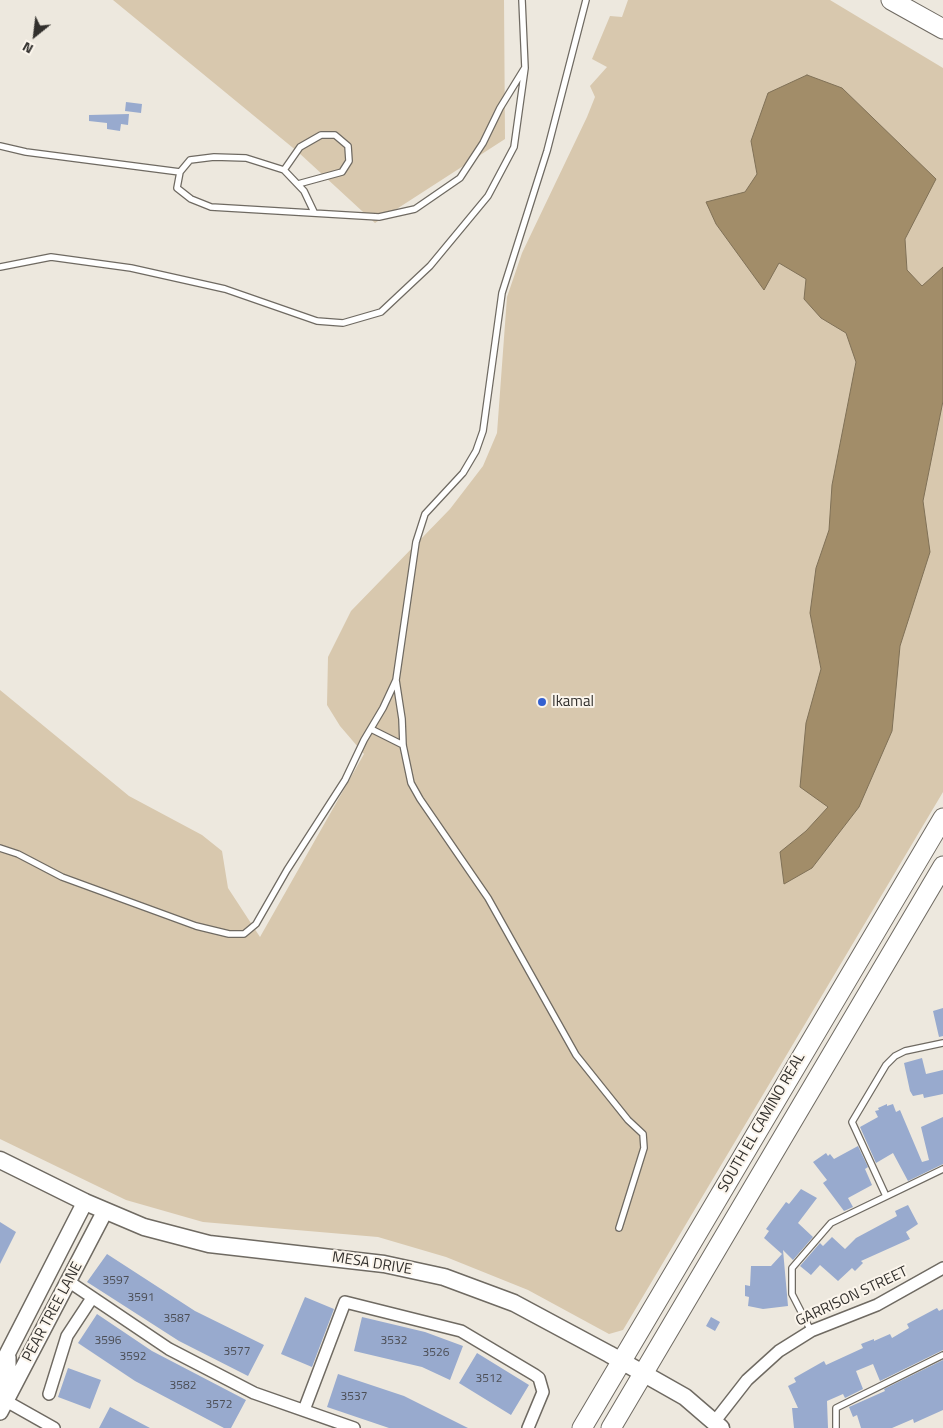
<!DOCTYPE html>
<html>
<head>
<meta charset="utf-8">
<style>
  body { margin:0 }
  #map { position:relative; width:943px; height:1428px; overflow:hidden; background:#ede8de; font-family:"Titillium Web",sans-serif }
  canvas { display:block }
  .north { position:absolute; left:10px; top:10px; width:50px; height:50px; -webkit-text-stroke:4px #fbf5ec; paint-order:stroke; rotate:209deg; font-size:14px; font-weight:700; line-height:20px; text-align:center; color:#32302d }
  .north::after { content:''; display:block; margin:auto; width:18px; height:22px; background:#32302d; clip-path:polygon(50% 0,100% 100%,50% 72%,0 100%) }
</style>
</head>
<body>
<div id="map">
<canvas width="943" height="1428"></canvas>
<div class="north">N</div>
</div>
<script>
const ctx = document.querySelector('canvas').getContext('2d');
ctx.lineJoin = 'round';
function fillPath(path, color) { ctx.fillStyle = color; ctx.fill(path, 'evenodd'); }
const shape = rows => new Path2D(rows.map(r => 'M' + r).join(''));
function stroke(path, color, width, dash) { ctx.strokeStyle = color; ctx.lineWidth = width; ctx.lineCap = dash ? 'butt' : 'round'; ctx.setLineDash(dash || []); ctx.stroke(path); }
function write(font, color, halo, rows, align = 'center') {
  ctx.font = font + ' "Titillium Web",sans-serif'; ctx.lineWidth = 4; ctx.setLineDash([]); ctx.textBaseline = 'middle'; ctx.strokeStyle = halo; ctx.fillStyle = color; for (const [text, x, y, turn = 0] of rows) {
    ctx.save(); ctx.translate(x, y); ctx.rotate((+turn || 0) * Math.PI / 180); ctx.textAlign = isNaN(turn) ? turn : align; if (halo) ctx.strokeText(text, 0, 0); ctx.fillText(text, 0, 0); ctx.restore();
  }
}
fillPath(shape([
  [113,0,504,0,505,139,375,223,298,152],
  [628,0,830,0,943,68,943,792,623,1330,609,1334,528,1290,446,1257,378,1237,203,1222,126,1200,0,1139,0,690,129,796,202,835,222,851,228,888,260,937,364,754,340,726,327,705,328,657,351,611,450,509,483,466,497,433,507,297,522,253,587,117,595,97,590,86,607,67,592,59,610,16,622,17]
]), '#d8c8ae');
const water = shape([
  [807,75,842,88,936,179,905,239,907,270,922,286,943,267,943,401,923,501,930,552,900,646,892,731,859,807,812,868,784,884,780,852,806,831,828,807,800,787,806,723,821,669,810,613,816,568,829,530,832,485,856,362,846,333,821,318,804,299,806,279,779,263,764,290,716,224,706,202,745,192,757,174,751,141,768,93,807,75]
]);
fillPath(water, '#a28d69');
stroke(water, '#807157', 1);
fillPath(shape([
  [126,102,142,104,141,113,125,111],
  [129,114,128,125,121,124,120,131,107,129,107,123,89,121,89,115],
  [943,1008,943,1036,939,1037,933,1011],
  [922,1058,926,1074,943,1070,943,1094,924,1098,923,1094,913,1096,910,1091,904,1063],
  [887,1104,887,1106,893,1104,896,1112,900,1110,922,1162,929,1160,921,1127,943,1117,943,1164,908,1181,893,1153,876,1163,860,1127,878,1117,875,1111,879,1110,878,1108],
  [858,1146,868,1167,865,1169,872,1185,848,1198,853,1207,844,1211,823,1183,827,1180,813,1162,826,1153,828,1156,830,1154,834,1159],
  [801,1189,817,1198,798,1223,813,1237,793,1260,783,1250,788,1306,763,1309,748,1306,749,1297,745,1296,745,1285,750,1286,751,1266,771,1266,782,1254,764,1238,769,1231,766,1229,786,1202,789,1204],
  [908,1205,918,1224,906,1232,910,1239,861,1261,863,1263,855,1271,852,1268,838,1281,820,1265,811,1275,800,1266,820,1243,823,1246,832,1237,845,1249,856,1238,897,1216,895,1211],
  [0,1222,16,1232,0,1264],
  [107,1254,195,1311,264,1345,248,1376,179,1341,87,1282],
  [305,1297,334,1309,312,1367,281,1354],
  [937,1308,939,1311,943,1309,943,1350,880,1381,873,1364,856,1371,863,1389,845,1398,843,1394,827,1401,828,1428,794,1428,792,1408,798,1408,788,1386,796,1382,794,1378,824,1361,826,1365,863,1348,861,1344,874,1339,874,1341,890,1334,892,1338,909,1328,907,1324],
  [97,1314,152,1351,246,1400,231,1428,224,1428,135,1381,78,1343],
  [362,1317,425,1332,463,1346,450,1380,422,1367,354,1351],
  [711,1317,720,1322,715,1331,706,1326],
  [477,1353,529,1385,511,1415,459,1383],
  [943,1360,943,1410,914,1423,913,1419,892,1428,861,1428,857,1415,853,1417,849,1407,885,1391,884,1389],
  [68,1368,101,1380,90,1409,58,1397],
  [338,1374,404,1396,468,1428,389,1428,327,1407],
  [110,1407,150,1428,99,1428]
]), '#98aace');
const service = shape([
  [0,146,26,152,180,172],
  [284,170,300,147,321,135,335,135,348,146,349,161,342,172,298,184],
  [314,212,304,191,284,170,246,158,214,157,190,160,180,172,177,188,191,199,211,207,379,217,415,209,460,178,483,143,500,108,524,69],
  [0,267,51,257,131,268,225,289,317,321,343,323,381,312,430,266,488,196,514,147,525,68,522,0],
  [396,680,402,719,403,745,411,783,420,799,488,898,576,1055,628,1120,643,1134,644,1148,619,1228],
  [371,729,403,745],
  [0,848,18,854,62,877,196,926,229,934,244,934,256,924,287,870,345,780,364,740,383,708,396,680,416,542,425,514,463,473,476,451,483,431,502,293,547,151,586,0],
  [886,1196,852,1122,886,1065,895,1056,905,1051,943,1043],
  [811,1331,792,1294,792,1268,831,1223,943,1169],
  [836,1428,836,1408,943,1355]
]);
const minor = shape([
  [68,1281,169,1349,254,1393,354,1428],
  [49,1394,67,1336,92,1298],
  [6,1401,54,1428],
  [304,1410,345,1302,461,1331,535,1375,539,1378,543,1392,528,1428],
  [715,1421,747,1380,779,1351,811,1331,877,1305,943,1268]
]);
const tertiary = shape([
  [0,1368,85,1202],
  [0,1389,8,1373,8,1357],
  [0,1412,105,1211]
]);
const secondary = shape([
  [0,1160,85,1202,144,1227,209,1244,384,1264,444,1277,514,1303,609,1354,685,1397,721,1428]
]);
const primary = shape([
  [891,0,943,29],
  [582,1428,943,818],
  [611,1428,943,866]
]);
stroke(service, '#6f6a62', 8);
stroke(minor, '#6f6a62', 14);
stroke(tertiary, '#6f6a62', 18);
stroke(secondary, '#6f6a62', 19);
stroke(primary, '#6f6a62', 21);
stroke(service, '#fff', 5.5);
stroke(minor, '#fff', 11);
stroke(tertiary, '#fff', 15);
stroke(secondary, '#fff', 16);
stroke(primary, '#fff', 19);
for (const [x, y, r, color] of [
  [542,702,5,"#3460d0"]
]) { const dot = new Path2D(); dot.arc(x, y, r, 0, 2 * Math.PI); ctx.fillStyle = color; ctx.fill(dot); stroke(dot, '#fbf5ec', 2); }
write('12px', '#4c4e55', null, [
  ["3597",116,1281],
  ["3591",141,1298],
  ["3587",177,1319],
  ["3596",108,1341],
  ["3532",394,1341],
  ["3577",237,1352],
  ["3526",436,1353],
  ["3592",133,1357],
  ["3512",489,1379],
  ["3582",183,1386],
  ["3537",354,1397],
  ["3572",219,1405]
]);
write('15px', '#32302d', '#fbf5ec', [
  ["Ikamal",552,702]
], 'left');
write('15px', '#32302d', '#fbf5ec', [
  ["SOUTH EL CAMINO REAL",762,1123,-60],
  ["MESA DRIVE",372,1264,9],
  ["GARRISON STREET",852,1297,-25],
  ["PEAR TREE LANE",53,1312,-62]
]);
</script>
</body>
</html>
